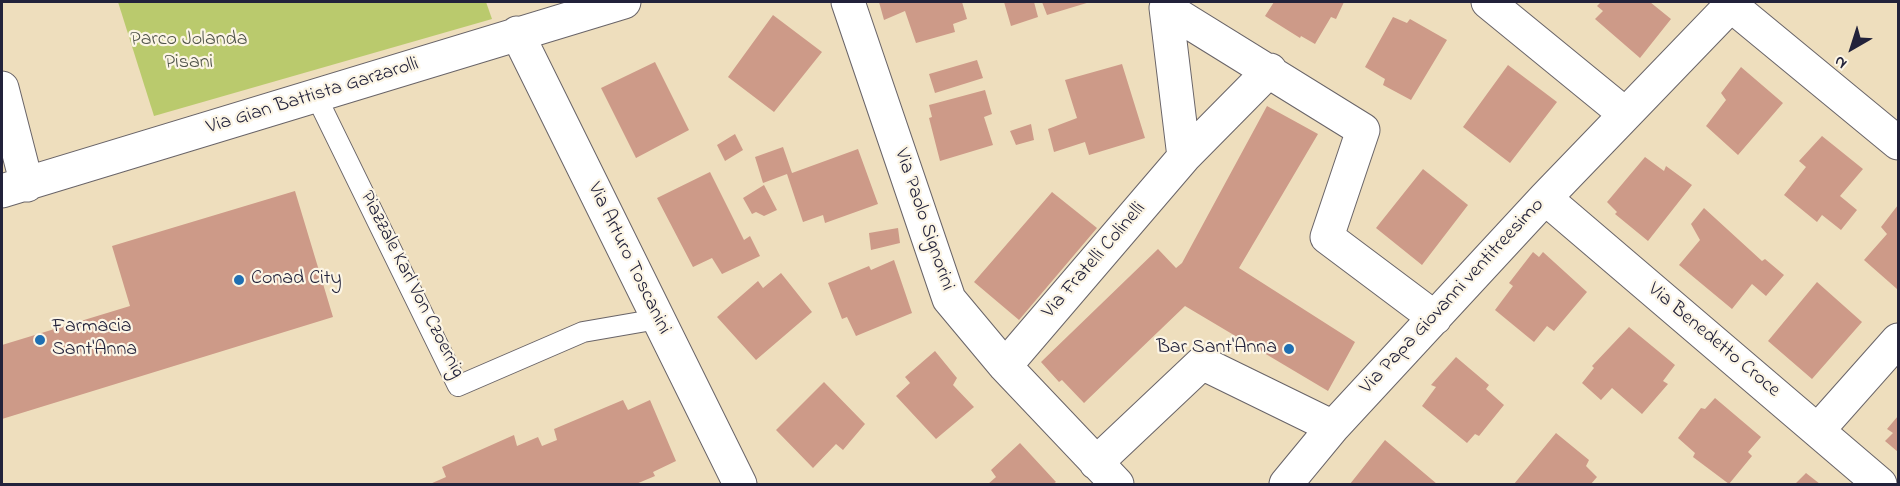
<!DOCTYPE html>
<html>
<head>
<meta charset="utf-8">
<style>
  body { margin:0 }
  #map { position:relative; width:1900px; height:486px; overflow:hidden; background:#eedebd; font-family:"Indie Flower",sans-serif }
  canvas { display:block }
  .frame { position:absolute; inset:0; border:3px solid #22223b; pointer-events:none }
  .north { position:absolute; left:1822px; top:18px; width:60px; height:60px; -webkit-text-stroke:4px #fcf5e5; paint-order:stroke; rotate:219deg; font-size:16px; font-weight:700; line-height:24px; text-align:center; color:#22223b }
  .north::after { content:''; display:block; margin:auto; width:21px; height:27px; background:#22223b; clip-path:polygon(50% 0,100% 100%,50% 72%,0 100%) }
</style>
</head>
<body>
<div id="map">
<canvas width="1900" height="486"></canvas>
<div class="frame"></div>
<div class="north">N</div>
</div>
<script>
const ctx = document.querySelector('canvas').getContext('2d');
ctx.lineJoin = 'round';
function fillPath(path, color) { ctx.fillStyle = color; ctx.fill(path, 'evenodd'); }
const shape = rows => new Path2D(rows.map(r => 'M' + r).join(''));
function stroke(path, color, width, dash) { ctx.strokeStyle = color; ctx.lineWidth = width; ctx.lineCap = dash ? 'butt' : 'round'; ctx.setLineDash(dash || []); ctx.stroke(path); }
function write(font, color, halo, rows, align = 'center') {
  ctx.font = font + ' "Indie Flower",sans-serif'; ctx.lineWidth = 4.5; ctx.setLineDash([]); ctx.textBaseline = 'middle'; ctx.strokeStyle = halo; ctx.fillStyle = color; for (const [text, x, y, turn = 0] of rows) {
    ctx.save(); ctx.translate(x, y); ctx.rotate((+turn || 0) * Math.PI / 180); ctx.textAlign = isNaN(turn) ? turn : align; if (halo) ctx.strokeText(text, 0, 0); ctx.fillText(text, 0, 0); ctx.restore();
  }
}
fillPath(shape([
  [118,2,486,2,492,19,154,116]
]), '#baca6d');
fillPath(shape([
  [879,2,962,2,967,19,953,24,955,32,916,43,905,11,884,20],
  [1004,2,1034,2,1038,17,1011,26],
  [1042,2,1090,2,1047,15],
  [1274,2,1344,2,1336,19,1331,17,1315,44,1301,36,1300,38,1265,16],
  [1601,2,1650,2,1671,19,1640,58,1595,19,1603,11,1597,6],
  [773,15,822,52,774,112,728,77],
  [1393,17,1407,23,1410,19,1447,40,1411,100,1383,85,1385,79,1365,67],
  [977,60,983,78,935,93,929,74],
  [655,62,689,130,636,158,601,88],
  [1122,64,1145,138,1089,155,1085,142,1054,152,1048,129,1077,118,1065,80],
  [1508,65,1557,102,1510,163,1463,127],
  [1741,67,1783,103,1738,155,1706,126,1726,100,1721,93],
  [985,90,992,114,984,117,993,145,940,161,929,118,932,117,929,105],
  [1267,106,1318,134,1239,268,1355,342,1328,391,1185,306,1084,403,1062,380,1059,382,1041,362,1158,249,1176,268,1182,263],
  [1031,124,1034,140,1016,145,1010,131],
  [735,134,743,150,725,161,717,145],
  [1822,136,1863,169,1840,196,1857,210,1841,230,1822,215,1817,222,1784,195,1806,167,1799,161],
  [783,147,792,173,858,149,878,204,825,223,823,215,803,222,787,174,763,183,755,157],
  [1645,157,1664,171,1666,166,1692,185,1648,241,1615,214,1617,212,1607,202],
  [1423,169,1468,205,1422,265,1376,228],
  [710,172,744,240,750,236,760,256,722,274,712,258,693,267,657,198],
  [764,185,777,210,764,216,756,212,752,214,743,198],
  [295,191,333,317,2,419,2,345,130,306,112,246],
  [1052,192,1097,228,1019,320,974,282],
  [1898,205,1898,288,1897,289,1864,260,1887,234,1881,227],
  [1704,208,1762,261,1765,259,1784,275,1766,296,1752,284,1732,309,1679,265,1700,240,1691,224],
  [898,228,900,243,871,250,869,233],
  [1533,252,1539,257,1543,252,1587,292,1554,331,1547,326,1534,342,1495,310,1513,286,1509,283],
  [894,260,912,313,856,336,847,317,842,319,828,283,869,266,871,270],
  [781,273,812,312,756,360,717,317,758,281,763,288],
  [1817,282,1862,322,1812,379,1768,341],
  [1629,327,1675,365,1663,381,1668,384,1642,414,1612,388,1601,400,1582,383,1594,368,1592,366],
  [935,351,957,378,953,385,974,407,936,439,896,396,910,383,905,377],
  [1456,357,1489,385,1486,389,1504,405,1479,436,1475,434,1467,443,1422,406,1436,387,1431,385],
  [824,382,865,424,843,450,836,444,813,468,776,430],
  [1715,398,1761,437,1748,452,1752,456,1729,484,1693,457,1695,453,1678,438,1701,408,1705,409],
  [623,400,628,410,650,400,676,461,653,472,655,476,636,484,430,484,446,477,442,467,514,435,517,446,538,437,542,446,557,440,554,429],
  [1898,416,1898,452,1885,441,1893,433,1887,429],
  [1556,433,1589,460,1586,466,1597,477,1591,484,1514,484],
  [1385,440,1437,484,1350,484],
  [1020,443,1056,482,1053,484,988,484,996,477,991,470],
  [1806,473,1820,484,1795,484]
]), '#cd9a88');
const lane = shape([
  [316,96,458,386,583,332,658,319]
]);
const street = shape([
  [848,2,949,299,1005,366,1117,484],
  [1488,2,1625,114],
  [1727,2,1898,143],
  [1166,8,1363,130,1327,237,1435,318],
  [1166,8,1184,157],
  [517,33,740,484],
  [2,88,27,185],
  [2,191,624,2],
  [1545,198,1880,484],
  [1005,366,1184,157,1270,70],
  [1818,430,1898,340],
  [1096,463,1202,363,1333,427],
  [1286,484,1333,427,1545,198,1731,5]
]);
stroke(lane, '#696468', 22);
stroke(street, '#696468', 35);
stroke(lane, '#fff', 20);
stroke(street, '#fff', 33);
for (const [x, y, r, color] of [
  [239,280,6,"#1f6fb2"],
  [40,340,6,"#1f6fb2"],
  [1289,349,6,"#1f6fb2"]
]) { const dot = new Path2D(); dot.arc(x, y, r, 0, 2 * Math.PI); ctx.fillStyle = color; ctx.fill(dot); stroke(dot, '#fcf5e5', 2); }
write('20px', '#50544a', '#fcf5e5', [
  ["Parco Jolanda",189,41],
  ["Pisani",189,64]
]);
write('20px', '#22223b', '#fcf5e5', [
  ["Via Gian Battista Garzarolli",313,97,-17],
  ["Via Paolo Signorini",923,220,71],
  ["Via Arturo Toscanini",628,259,64],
  ["Via Fratelli Colinelli",1095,261,-49],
  ["Piazzale Karl Von Czoernig",411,285,63],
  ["Via Papa Giovanni ventitreesimo",1453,297,-47],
  ["Via Benedetto Croce",1713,341,40]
]);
write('20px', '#22223b', '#fcf5e5', [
  ["Conad City",251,280],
  ["Farmacia",52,328],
  ["Sant'Anna",52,351],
  ["Bar Sant'Anna",1277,349,"right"]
], 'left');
</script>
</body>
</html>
